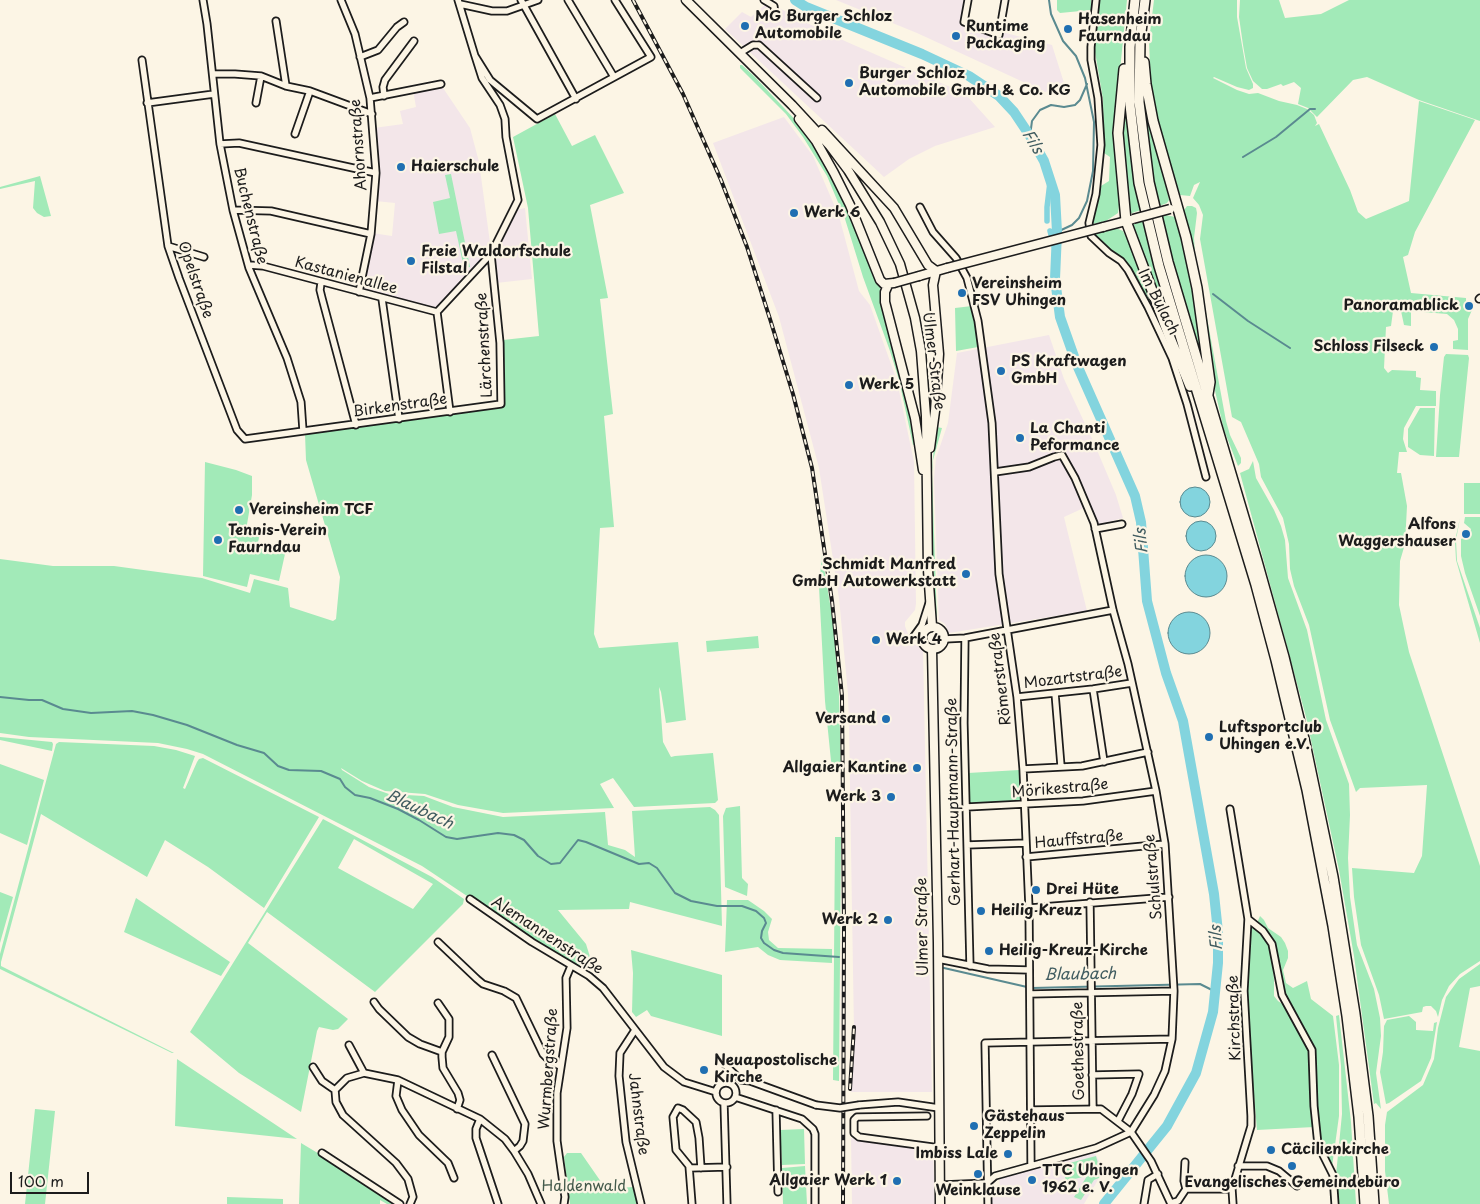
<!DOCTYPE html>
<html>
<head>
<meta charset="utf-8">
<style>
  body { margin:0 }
  #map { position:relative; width:1480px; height:1204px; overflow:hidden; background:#fcf5e5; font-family:"Playpen Sans",sans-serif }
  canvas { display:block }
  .scale { position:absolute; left:10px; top:1172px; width:79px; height:22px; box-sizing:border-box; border:2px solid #1c1c1c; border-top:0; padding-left:6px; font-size:15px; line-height:18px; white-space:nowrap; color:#1c1c1c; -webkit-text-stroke:4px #fcf5e5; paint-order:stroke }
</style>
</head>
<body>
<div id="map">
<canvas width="1480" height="1204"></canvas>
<div class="scale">100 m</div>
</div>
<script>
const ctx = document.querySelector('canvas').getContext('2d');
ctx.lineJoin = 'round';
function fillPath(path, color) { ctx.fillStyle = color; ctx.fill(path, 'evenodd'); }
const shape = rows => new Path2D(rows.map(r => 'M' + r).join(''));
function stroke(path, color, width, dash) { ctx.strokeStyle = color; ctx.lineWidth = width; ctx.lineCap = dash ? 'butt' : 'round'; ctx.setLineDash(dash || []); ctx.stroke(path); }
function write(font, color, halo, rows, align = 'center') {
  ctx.font = font + ' "Playpen Sans",sans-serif'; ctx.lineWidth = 4.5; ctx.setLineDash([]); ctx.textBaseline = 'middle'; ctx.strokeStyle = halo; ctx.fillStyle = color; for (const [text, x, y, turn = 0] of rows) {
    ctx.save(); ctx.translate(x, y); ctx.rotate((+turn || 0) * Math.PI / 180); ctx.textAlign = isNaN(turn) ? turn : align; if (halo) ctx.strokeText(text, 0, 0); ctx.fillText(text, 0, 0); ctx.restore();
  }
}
fillPath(shape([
  [836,0,965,0,962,19,998,31,1052,45,1065,86,1045,92,917,33],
  [768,2,805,22,847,42,957,90,968,97,995,127,935,146,909,159,884,177,725,29,742,12,751,17],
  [441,85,470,128,479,162,491,250,490,253,437,311,360,291,372,233,392,236,395,203,375,201,374,128,403,124,400,111,416,107,413,90],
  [784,117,813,156,839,216,859,291,870,305,897,381,914,462,916,604,915,610,905,622,905,626,911,642,923,649,932,1092,851,1092,854,1031,849,727,848,694,839,598,819,468,779,317,713,143],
  [525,208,532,279,496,283,493,252,516,210],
  [1049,335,1064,379,1094,443,1116,495,1123,518,1096,525,1090,505,1064,517,1087,611,949,633,945,624,939,620,934,478,936,458,948,423,957,353],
  [851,1138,933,1150,935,1204,852,1204],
  [1095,1153,1103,1169,1099,1178,1084,1204,991,1204,991,1187,1000,1187,999,1178]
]), '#f3e6e9');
fillPath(shape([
  [1057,0,1091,0,1091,10,1060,13,1057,10],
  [1099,0,1127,0,1115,121,1119,205,1118,213,1106,221,1092,224,1101,186,1109,181,1110,157,1104,153,1103,99,1094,46],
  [1154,0,1237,0,1237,17,1246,68,1253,84,1253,88,1249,90,1237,87,1214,77,1213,78,1237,90,1249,94,1258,93,1279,101,1297,105,1307,109,1314,115,1317,123,1315,126,1319,124,1350,190,1358,212,1366,219,1409,201,1419,101,1475,120,1415,232,1408,255,1403,257,1411,293,1466,298,1466,307,1472,310,1468,319,1468,350,1453,349,1453,341,1458,340,1458,329,1454,320,1447,314,1411,311,1411,326,1404,325,1401,311,1393,311,1391,326,1386,327,1384,368,1388,373,1392,370,1416,371,1416,377,1421,378,1420,390,1436,391,1436,406,1416,406,1404,428,1403,439,1407,452,1399,452,1397,473,1401,473,1407,506,1405,544,1400,561,1399,605,1409,652,1480,866,1480,961,1460,974,1449,986,1442,1000,1438,1017,1436,1011,1431,1006,1426,1006,1423,1007,1422,1012,1384,1019,1379,995,1361,945,1354,897,1352,868,1414,873,1422,856,1427,785,1360,788,1356,792,1330,720,1309,625,1294,586,1290,569,1289,544,1283,518,1261,477,1259,464,1241,422,1232,417,1200,239,1203,215,1199,205,1193,198,1200,182,1194,185,1190,196,1180,195,1162,136,1151,88,1149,41],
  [1240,0,1279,0,1285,18,1321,14,1349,0,1480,0,1480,121,1419,100,1367,77,1353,80,1317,117,1308,108,1298,104,1301,88,1294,82,1283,86,1281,84,1267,89,1262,89,1253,81,1247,68,1243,45,1239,17],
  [740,65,742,65,754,76,801,126,817,149,840,192,875,280,880,286,880,299,904,386,917,444,913,445,899,380,890,351,863,277,845,219,827,176,803,137,786,114,740,68],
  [1143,87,1146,106,1167,190,1169,200,1167,203,1157,207,1143,116],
  [1126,93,1129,142,1141,210,1129,214,1123,160,1122,125],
  [555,114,572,146,595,135,624,193,590,205,608,298,600,299,613,414,604,416,614,527,600,528,594,634,599,648,678,642,686,720,666,723,661,692,659,687,663,742,671,757,675,756,713,753,718,800,715,803,634,807,613,778,600,784,614,808,503,813,458,805,425,794,385,791,362,781,341,768,342,770,369,787,389,794,424,796,453,807,503,817,605,812,608,845,625,850,635,857,632,811,710,807,715,810,719,815,722,926,630,902,629,909,558,910,586,944,590,957,591,970,581,964,578,966,530,938,422,866,203,754,187,749,158,743,29,737,0,733,0,559,53,566,114,566,202,578,250,593,254,579,288,588,290,607,333,621,336,619,340,577,306,460,305,434,402,420,503,408,505,375,503,340,539,336,528,208,513,137],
  [451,174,470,267,464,268,456,231,439,234,433,202,450,198,445,175],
  [40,176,51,216,44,217,37,213,33,208,35,181,0,189,0,187],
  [1187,206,1192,206,1196,208,1197,213,1194,238,1195,253,1226,421,1230,435,1241,458,1241,463,1238,466,1224,430,1213,382,1182,213],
  [1166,215,1175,217,1179,227,1199,321,1205,370,1203,369,1160,217],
  [1144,221,1182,357,1181,357,1131,225],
  [1116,228,1123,231,1127,239,1153,306,1150,307,1129,268,1093,235],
  [972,306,978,347,956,351,955,308],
  [1446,354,1468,355,1469,358,1459,457,1436,457,1440,395,1444,357],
  [1420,408,1435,408,1434,456,1420,455,1408,447,1408,429],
  [936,427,942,428,933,460,932,473,937,622,934,597,931,477],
  [1253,461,1256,478,1274,510,1281,526,1285,540,1288,578,1307,630,1326,720,1349,784,1350,815,1348,858,1350,897,1357,945,1374,989,1380,1018,1381,1036,1376,1073,1381,1109,1376,1103,1374,1104,1354,956,1339,870,1306,717,1240,473,1249,469],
  [205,462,236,470,252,476,252,495,246,530,260,533,257,547,285,554,279,581,250,574,247,587,203,576],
  [1464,483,1480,483,1480,514,1464,514],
  [1465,517,1480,517,1480,616,1465,573,1461,556,1461,539,1470,533,1471,529,1464,523],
  [1460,518,1456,540,1457,561,1480,628,1480,643,1456,560,1455,541],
  [822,555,833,622,839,695,841,770,832,771,825,701,819,587],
  [758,636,759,648,707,652,706,641],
  [0,737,52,742,53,744,52,751,0,740],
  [59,742,154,746,176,750,195,756,183,788,185,789,197,762,199,759,203,758,319,817,264,908,208,867,165,840,147,877,41,814,1,962,1,966,174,1053,172,1053,0,969,0,954,56,744],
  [0,764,44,780,27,845,0,833],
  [1019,770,1021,802,970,805,968,773],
  [740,806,742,878,748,884,747,896,725,887,723,816,726,808],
  [323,819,432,877,464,899,463,904,375,992,267,912,248,943,348,1019,338,1029,333,1030,319,1027,317,1031,301,1112,239,1073,190,1032],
  [354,839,433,884,413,909,338,868],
  [835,837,841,837,839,1081,833,1080],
  [0,892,13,897,0,943],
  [136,898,230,962,221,976,124,932],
  [727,900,748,900,764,911,772,919,768,932,769,940,778,948,832,949,832,963,780,960,768,955,758,947,725,952],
  [1260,916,1264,920,1268,928,1281,937,1285,943,1288,951,1288,958,1283,970,1286,983,1293,988,1307,981,1311,999,1333,1016,1339,1065,1339,1116,1332,1167,1327,1161,1319,1145,1315,1106,1314,1048,1297,1018,1286,994,1280,980,1274,943,1267,930,1257,923],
  [1251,927,1260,931,1267,941,1271,949,1274,980,1274,996,1278,1001,1284,1005,1309,1050,1314,1127,1257,1130,1249,1038,1247,983],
  [631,950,722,975,722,1036,651,1016,647,1010,636,1017,632,1012,633,973],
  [1480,964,1480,986,1470,988,1459,1047,1480,1051,1480,1204,1389,1204,1385,1171,1385,1125,1387,1112,1423,1085,1434,1059,1438,1028,1446,997,1459,979],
  [1339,1015,1351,1122,1356,1204,1337,1204,1336,1175,1342,1114,1341,1066,1336,1016],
  [1409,1016,1416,1022,1416,1030,1433,1031,1434,1023,1437,1022,1431,1058,1421,1081,1389,1103,1386,1104,1380,1072,1383,1052,1384,1026,1387,1020],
  [177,1059,297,1139,175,1126],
  [35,1109,55,1111,45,1204,25,1204],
  [804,1129,805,1164,782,1165,780,1130],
  [301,1143,346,1170,396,1204,387,1204,380,1200,380,1204,299,1204],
  [567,1153,581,1153,606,1189,633,1187,637,1204,570,1204,564,1157],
  [1096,1156,1099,1167,1103,1169,1099,1178,1094,1180,1081,1200,1074,1197,1087,1176,1066,1181,1062,1165],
  [805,1166,807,1204,783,1204,782,1168],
  [227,1197,283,1199,283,1204,227,1204]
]), '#a2eab8');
const water = shape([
  '1180 502a15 15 0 1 1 30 0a15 15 0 1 1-30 0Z',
  '1186 536a15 15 0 1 1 30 0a15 15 0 1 1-30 0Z',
  '1185 576a21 21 0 1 1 42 0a21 21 0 1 1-42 0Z',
  '1168 633a21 21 0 1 1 42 0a21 21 0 1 1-42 0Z'
]);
fillPath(water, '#83d4de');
stroke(water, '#5a8a90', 1);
stroke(shape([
  [1049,0,1051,14,1063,41,1076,56,1085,78,1094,122,1093,171,1087,201,1079,218,1072,225,1057,232],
  [1030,136,1032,121,1040,110,1051,105,1064,107,1075,105,1080,100,1087,84],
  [1243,157,1276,137,1310,109,1315,109],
  [1213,294,1248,321,1290,348],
  [0,697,29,700,42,700,63,709,91,713,132,711,153,715,187,725,237,745,264,753,278,766,289,770,321,771,340,779,345,787,355,795,370,798,398,809,419,820,446,837,457,839,498,833,514,835,524,840,538,856,551,864,560,863,578,840,586,842,639,864,649,863,657,868,675,893,691,901,717,906,742,906,756,911,764,918,766,923,762,931,761,938,764,943,774,950,783,953,839,957],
  [944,968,1027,987],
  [1032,988,1200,984,1216,992]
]), '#5a8a90', 2);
stroke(shape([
  [1047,221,1047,207,1050,182],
  [1050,231,1057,256]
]), '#83d4de', 5.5);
stroke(shape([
  [795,0,806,7,922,54,969,76,999,96,1014,112,1030,136,1044,161,1055,195,1057,232,1055,279,1060,317,1077,365,1135,496,1141,522,1147,601,1166,673,1183,721,1214,894,1218,932,1218,963,1213,1012,1196,1073,1167,1126,1104,1204]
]), '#83d4de', 10);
const minor = shape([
  [203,0,207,24,220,144,233,210,249,268,287,358,301,402,303,431],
  [341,0,355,34,370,98,376,173,371,234,359,292],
  [458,0,475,56,490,80,537,119,651,57,615,0],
  [521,0,576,99],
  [568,0,614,77],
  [764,0,774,6,775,15],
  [968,0,964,22,999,35,1005,0],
  [1096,0,1091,47,1091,60,1098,98,1101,145,1096,194,1089,223,1091,236,1109,253,1121,261,1128,270,1148,307,1172,358,1187,404,1206,477],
  [460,4,492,11,507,11,538,0],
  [276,21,286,86],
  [740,53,753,45,759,45,817,98],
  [360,57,378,50,397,27,404,22],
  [142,60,168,246,179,278,237,430,245,439,501,404,500,343,491,254],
  [213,74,235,74,261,76,286,86,310,91,372,114],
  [384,96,383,87,385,80,414,41],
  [370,98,441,84],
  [147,103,214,94],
  [256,103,261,76],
  [295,134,310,91],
  [220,144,239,143,376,173],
  [920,207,933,232,956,258,967,278,978,321,992,423,999,574,1017,697,1023,769,1029,908,1031,1165],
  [233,210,271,211,371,234],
  [168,246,204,257],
  [249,265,263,266,437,312],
  [321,283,320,290,322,298,356,425],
  [382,299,399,419],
  [1479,299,1480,298],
  [450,412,437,312,491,254,518,200,506,137,505,119,500,105,482,78,475,56],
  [1095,529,1122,524],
  [914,636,922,625,929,603],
  [965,638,964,723,970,966],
  [945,639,965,638,1113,610],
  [1093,689,1104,762],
  [1055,693,1061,766],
  [1017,697,1093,689,1132,683],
  [1023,769,1082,766,1148,752],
  [967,807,1083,801,1156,791],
  [1230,809,1248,919,1244,991,1251,1116,1251,1126,1232,1189,1233,1204],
  [967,845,1026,843],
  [1026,857,1165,844],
  [470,899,532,942,589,976,603,988,664,1067,684,1082,716,1092],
  [1090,902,1093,1109],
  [1029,908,1169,897],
  [1248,919,1263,931,1272,944,1282,995,1312,1050,1314,1106,1318,1145,1333,1175,1335,1204],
  [438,942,477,979,483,984,504,991,516,998,543,1054,550,1061,560,1066],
  [938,959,988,969,1029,970],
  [1030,994,1174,991],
  [374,1002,379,1009,408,1037,420,1044,442,1052],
  [438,1003,449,1019,449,1037,442,1052,442,1057,443,1068,458,1093,460,1100,457,1109],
  [635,1030,620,1053,619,1076,626,1142,641,1204],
  [349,1045,364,1073],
  [492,1055,525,1124,523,1141,520,1146,514,1151],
  [726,1066,741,1080,750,1081,816,1105],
  [313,1067,322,1081,335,1090],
  [1092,1075,1139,1074,1132,1094,1118,1121],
  [398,1080,396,1096,402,1110,419,1135,448,1163,454,1178],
  '716 1093a10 10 0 1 1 20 0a10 10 0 1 1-20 0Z',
  [735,1097,802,1119,813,1129,815,1134,815,1204],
  [724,1103,727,1204],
  [859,1105,898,1102,939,1108],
  [776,1110,778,1192],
  [1031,1110,1101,1109,1131,1132,1151,1161,1171,1204],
  [927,1116,857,1117,854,1120,854,1133,859,1137,940,1148],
  [480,1119,476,1129,476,1138,498,1204],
  [322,1153,400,1204],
  [1185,1162,1184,1181,1186,1189],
  [1238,1166,1267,1166,1279,1171,1297,1186],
  [690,1168,727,1167],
  [940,1185,987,1183,995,1176,1096,1148,1131,1132,1154,1095,1165,1071,1172,1039,1174,991,1165,844,1156,791,1128,664,1113,610,1094,523,1075,478,1062,455,1054,457,1029,467,995,472],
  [1171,1203,1178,1201,1186,1189,1232,1189],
  [410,1204,413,1197,408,1179,396,1163,343,1115,336,1102,335,1090,347,1078,364,1073,398,1080,480,1119,505,1139,514,1151,528,1174,541,1204],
  [564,1204,565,1197,557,1141,557,1093,567,1028,566,978,571,966],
  [692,1204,689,1166,676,1150,673,1117,678,1108,683,1110,696,1122,699,1138,701,1168],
  [988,1204,985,1043,1172,1039],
  [1144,1204,1148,1180,1158,1174]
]);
const major = shape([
  [686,0,792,105,830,146,848,170,880,222,900,264,915,318,921,351,926,416,928,570,932,626],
  [799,119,816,141,834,173,850,205,880,280,884,284,894,283],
  [822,130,894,208,928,265,936,271],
  [1103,227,1130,220],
  [919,276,947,268],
  [888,285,885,292,885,302,915,418,923,470],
  [930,448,935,411,939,354,933,285,936,271],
  '922 638a11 11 0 1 1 22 0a11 11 0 1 1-22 0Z',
  [932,649,938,943,940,1204]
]);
const highway = shape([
  [1135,0,1130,47,1130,105,1139,183,1159,266,1256,585,1276,660,1307,790,1333,926,1347,1016,1359,1117,1365,1204],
  [1145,0,1140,40,1139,102,1149,182,1168,262,1257,561,1284,657,1305,743,1333,877,1355,1014,1368,1116,1374,1204],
  [1144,62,1146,84,1153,121,1186,237,1197,288,1210,382,1208,394],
  [1124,69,1118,133,1126,221,1168,333,1190,386]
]);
stroke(minor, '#1c1c1c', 9);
stroke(major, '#1c1c1c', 11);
stroke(highway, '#1c1c1c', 12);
stroke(minor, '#fcf5e5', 5.5);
stroke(major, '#fcf5e5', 8);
stroke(highway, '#fcf5e5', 9);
const rail = shape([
  [633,0,683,94,721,180,747,247,770,319,793,394,812,468,832,601,842,696,844,925,843,1204],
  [850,1089,854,1027]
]);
stroke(rail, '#1c1c1c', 4);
stroke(rail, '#fcf5e5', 2, [5.5]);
const minorBridge = shape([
  [816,1105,840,1108,859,1105]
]);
const majorBridge = shape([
  [1133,219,1170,209],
  [947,268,1103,227],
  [894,283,919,276]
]);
stroke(minorBridge, '#1c1c1c', 9, []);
stroke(majorBridge, '#1c1c1c', 11, []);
stroke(minorBridge, '#fcf5e5', 5.5);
stroke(majorBridge, '#fcf5e5', 8);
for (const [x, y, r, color] of [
  [745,26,5,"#1f6fb2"],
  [1068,29,5,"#1f6fb2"],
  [956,36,5,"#1f6fb2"],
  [849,83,5,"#1f6fb2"],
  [401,167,5,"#1f6fb2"],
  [794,213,5,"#1f6fb2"],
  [411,261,5,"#1f6fb2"],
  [962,293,5,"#1f6fb2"],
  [1469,306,5,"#1f6fb2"],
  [1434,347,5,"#1f6fb2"],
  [1001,371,5,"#1f6fb2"],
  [849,385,5,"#1f6fb2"],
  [1020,438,5,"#1f6fb2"],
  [239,510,5,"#1f6fb2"],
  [1466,534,5,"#1f6fb2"],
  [218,540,5,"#1f6fb2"],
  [966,574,5,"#1f6fb2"],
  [876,640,5,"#1f6fb2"],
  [886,719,5,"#1f6fb2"],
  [1209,737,5,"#1f6fb2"],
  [917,768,5,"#1f6fb2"],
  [891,797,5,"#1f6fb2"],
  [1036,890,5,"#1f6fb2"],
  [981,911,5,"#1f6fb2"],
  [888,920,5,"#1f6fb2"],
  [989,951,5,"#1f6fb2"],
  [704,1070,5,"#1f6fb2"],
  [974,1126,5,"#1f6fb2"],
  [1271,1150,5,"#1f6fb2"],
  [1008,1154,5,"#1f6fb2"],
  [1292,1166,5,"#1f6fb2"],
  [978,1174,5,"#1f6fb2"],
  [1032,1180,5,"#1f6fb2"],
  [897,1181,5,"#1f6fb2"]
]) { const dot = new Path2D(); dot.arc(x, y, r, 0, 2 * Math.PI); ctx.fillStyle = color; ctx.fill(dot); stroke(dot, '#fcf5e5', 2); }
write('bold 15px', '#1c1c1c', '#fcf5e5', [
  ["MG Burger Schloz",755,17],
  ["Automobile",755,34],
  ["Hasenheim",1078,20],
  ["Faurndau",1078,37],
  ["Runtime",966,27],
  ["Packaging",966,44],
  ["Burger Schloz",859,74],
  ["Automobile GmbH & Co. KG",859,91],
  ["Haierschule",411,167],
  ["Werk 6",804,213],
  ["Freie Waldorfschule",421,252],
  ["Filstal",421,269],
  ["Vereinsheim",972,284],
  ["FSV Uhingen",972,301],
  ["Panoramablick",1459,306,"right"],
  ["Schloss Filseck",1424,347,"right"],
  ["PS Kraftwagen",1011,362],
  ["GmbH",1011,379],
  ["Werk 5",859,385],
  ["La Chanti",1030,429],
  ["Peformance",1030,446],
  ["Vereinsheim TCF",249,510],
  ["Alfons",1456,525,"right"],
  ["Waggershauser",1456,542,"right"],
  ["Tennis-Verein",228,531],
  ["Faurndau",228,548],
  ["Schmidt Manfred",956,565,"right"],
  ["GmbH Autowerkstatt",956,582,"right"],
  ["Werk 4",886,640],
  ["Versand",876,719,"right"],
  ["Luftsportclub",1219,728],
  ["Uhingen e.V.",1219,745],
  ["Allgaier Kantine",907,768,"right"],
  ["Werk 3",881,797,"right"],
  ["Drei Hüte",1046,890],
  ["Heilig Kreuz",991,911],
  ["Werk 2",878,920,"right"],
  ["Heilig-Kreuz-Kirche",999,951],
  ["Neuapostolische",714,1061],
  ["Kirche",714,1078],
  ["Gästehaus",984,1117],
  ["Zeppelin",984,1134],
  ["Cäcilienkirche",1281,1150],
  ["Imbiss Lale",998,1154,"right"],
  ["TTC Uhingen",1042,1171],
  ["1962 e. V.",1042,1188],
  ["Allgaier Werk 1",887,1181,"right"],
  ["Evangelisches Gemeindebüro",1292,1183,"center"],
  ["Weinklause",978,1191,"center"]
], 'left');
write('15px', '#1c1c1c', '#fcf5e5', [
  ["Ahornstraße",359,145,-94],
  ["Buchenstraße",250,216,76],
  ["Kastanienallee",346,276,15],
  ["Opelstraße",195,280,71],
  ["Im Bulach",1158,302,63],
  ["Lärchenstraße",485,345,-93],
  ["Ulmer Straße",933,361,83],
  ["Birkenstraße",400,406,-8],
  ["Mozartstraße",1073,678,-7],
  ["Römerstraße",1001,679,-97],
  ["Mörikestraße",1060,789,-5],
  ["Gerhart-Hauptmann-Straße",954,802,-91],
  ["Hauffstraße",1079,840,-5],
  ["Schulstraße",1154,877,-95],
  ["Ulmer Straße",923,927,-91],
  ["Alemannenstraße",547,936,33],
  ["Kirchstraße",1235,1018,-92],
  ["Goethestraße",1079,1051,-91],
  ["Wurmbergstraße",549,1069,-86],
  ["Jahnstraße",638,1114,83]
]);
write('15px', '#445a4b', '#fcf5e5', [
  ["Haldenwald",584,1187]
]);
write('italic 16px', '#405c60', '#fcf5e5', [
  ["Fils",1032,142,59],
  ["Fils",1142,541,-95],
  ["Blaubach",419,810,25],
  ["Fils",1217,938,-93],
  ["Blaubach",1080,975,-1]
]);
</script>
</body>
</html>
